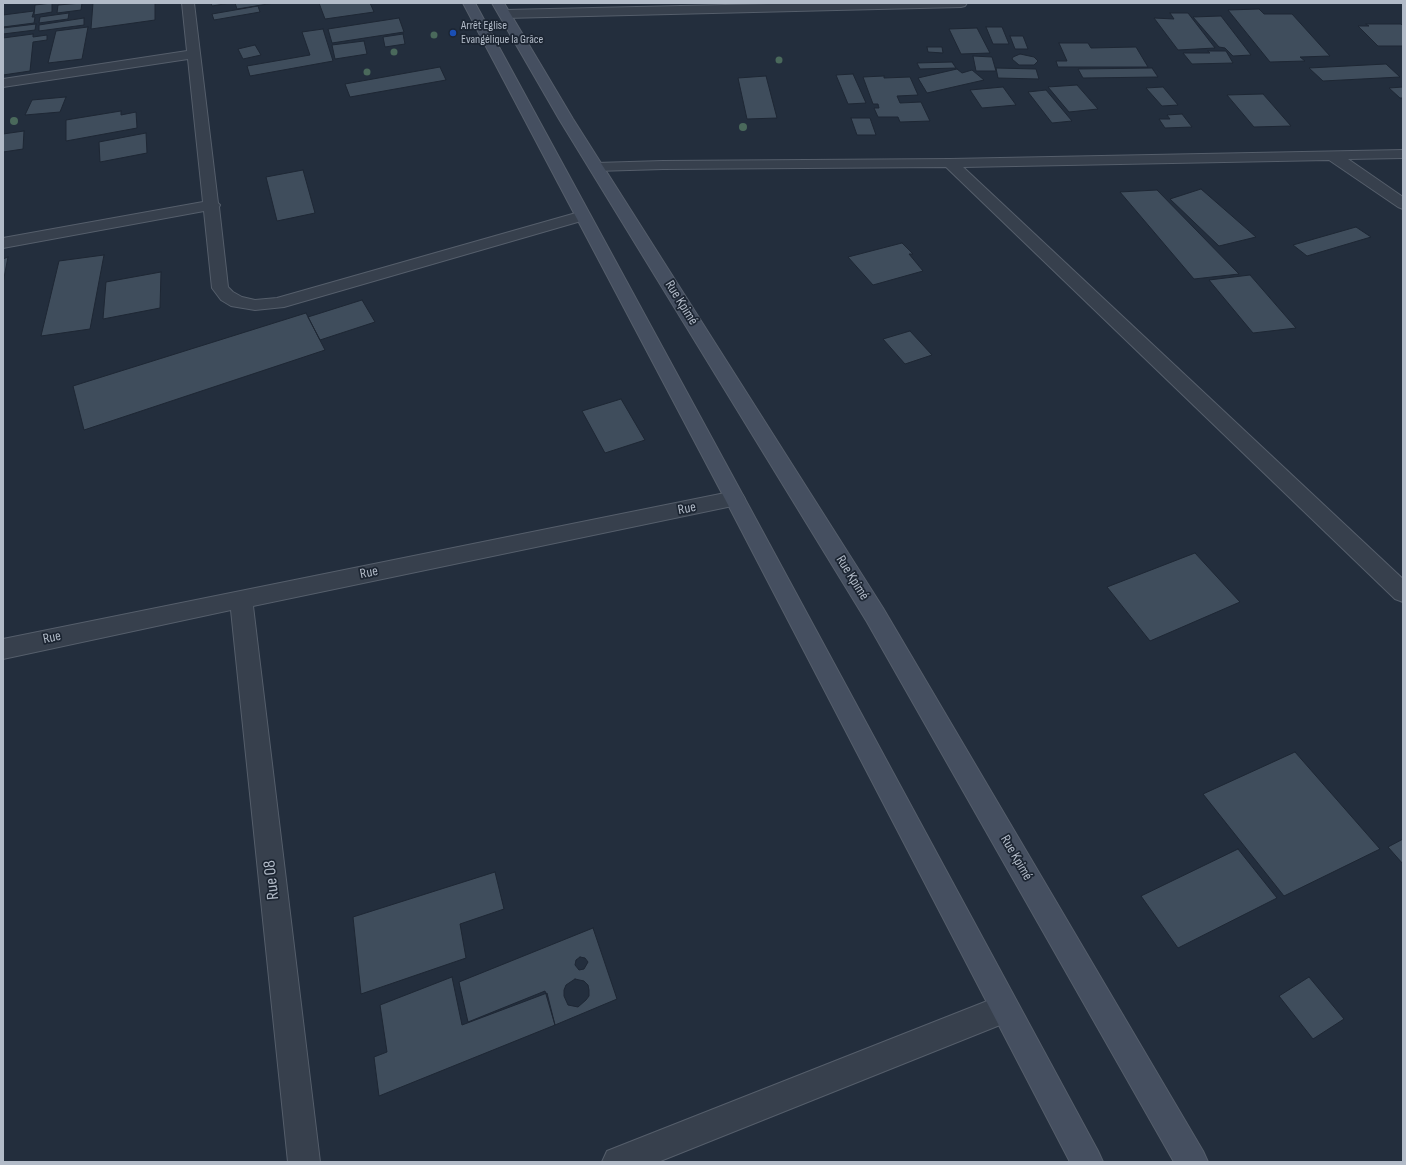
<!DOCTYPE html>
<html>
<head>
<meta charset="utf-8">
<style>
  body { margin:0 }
  #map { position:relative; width:1406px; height:1165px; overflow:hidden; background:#232e3d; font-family:"Sofia Sans Condensed",sans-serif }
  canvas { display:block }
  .frame { position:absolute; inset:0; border:4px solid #b2bbc8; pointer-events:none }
</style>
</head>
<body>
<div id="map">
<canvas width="1406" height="1165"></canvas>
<div class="frame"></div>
</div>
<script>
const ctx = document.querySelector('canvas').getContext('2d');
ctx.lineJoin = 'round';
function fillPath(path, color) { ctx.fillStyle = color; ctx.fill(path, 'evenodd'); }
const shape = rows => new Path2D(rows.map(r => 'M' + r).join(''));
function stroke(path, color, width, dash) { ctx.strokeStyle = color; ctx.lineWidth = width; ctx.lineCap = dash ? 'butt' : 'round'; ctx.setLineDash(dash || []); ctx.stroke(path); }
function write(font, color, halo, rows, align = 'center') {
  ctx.font = font + ' "Sofia Sans Condensed",sans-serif'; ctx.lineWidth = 3.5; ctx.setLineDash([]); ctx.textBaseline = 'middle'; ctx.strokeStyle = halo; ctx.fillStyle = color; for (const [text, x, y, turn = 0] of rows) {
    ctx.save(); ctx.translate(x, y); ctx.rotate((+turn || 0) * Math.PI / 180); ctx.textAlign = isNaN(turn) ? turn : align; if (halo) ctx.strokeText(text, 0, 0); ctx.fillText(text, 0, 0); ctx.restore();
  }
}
const building = shape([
  [52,3,52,12,34,15,35,5,52,3],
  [82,3,81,10,57,13,58,5,82,3],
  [93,3,155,3,155,20,91,29,93,3],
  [211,3,230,3,212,6,211,3],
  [235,3,274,3,237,9,235,3],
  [319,3,370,3,374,12,325,19,319,3],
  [258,6,260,12,214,20,212,14,258,6],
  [1259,9,1264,14,1292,14,1330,56,1300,57,1305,61,1270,62,1228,10,1259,9],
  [34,11,32,17,35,17,34,23,3,27,3,15,34,11],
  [69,13,68,19,39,23,40,17,69,13],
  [1170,13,1188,13,1215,48,1178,50,1154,18,1174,19,1170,13],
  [1221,16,1251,55,1233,56,1225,48,1219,47,1193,17,1221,16],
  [84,18,84,25,39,31,39,25,84,18],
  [399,18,404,32,332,43,328,29,399,18],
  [36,24,35,30,3,34,3,28,36,24],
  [1366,24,1401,24,1403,26,1403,46,1378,46,1358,26,1369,26,1366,24],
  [88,27,82,59,48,63,56,31,88,27],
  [986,27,1002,27,1009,44,993,44,986,27],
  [977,28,990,53,961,54,949,29,977,28],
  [323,29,333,61,250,76,247,66,310,55,302,32,323,29],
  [33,34,33,37,47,35,47,40,33,42,30,71,3,75,3,38,33,34],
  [403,34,405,44,385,47,383,37,403,34],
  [1010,36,1023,36,1028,49,1015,49,1010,36],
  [364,41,367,54,335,59,332,45,364,41],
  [1059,43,1088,43,1091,48,1136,47,1148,67,1058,67,1056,61,1067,61,1059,43],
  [255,45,261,55,243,59,238,49,255,45],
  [927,47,942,47,943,53,928,52,927,47],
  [1208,51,1226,51,1233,63,1192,64,1183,53,1210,53,1208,51],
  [1020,54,1034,57,1038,61,1034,65,1019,65,1012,59,1013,57,1020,54],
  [973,56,992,57,996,71,976,71,973,56],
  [952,62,956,68,920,69,917,63,952,62],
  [1386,64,1400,77,1323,81,1309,68,1386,64],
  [440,67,446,80,350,97,345,84,440,67],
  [996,68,1036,69,1039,79,998,78,996,68],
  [1152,68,1158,77,1083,78,1078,69,1152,68],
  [957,69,962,73,972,70,984,80,927,93,918,78,957,69],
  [853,74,866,103,848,104,836,75,853,74],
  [766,76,777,118,747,119,738,78,766,76],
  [884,76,884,78,910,77,918,95,897,96,900,103,921,102,930,121,900,122,898,117,878,117,874,108,879,108,878,104,873,104,863,77,884,76],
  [1077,85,1098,109,1069,112,1048,87,1077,85],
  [1003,87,1016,105,982,108,970,90,1003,87],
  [1163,87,1178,105,1162,106,1146,88,1163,87],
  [1403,87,1403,98,1400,98,1389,88,1403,87],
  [1046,90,1072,121,1052,123,1028,92,1046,90],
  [1263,94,1291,126,1254,127,1227,95,1263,94],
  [66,97,60,112,25,115,32,100,66,97],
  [121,111,121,115,136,112,137,128,66,141,66,120,121,111],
  [1182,114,1192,127,1165,128,1159,119,1170,119,1167,115,1182,114],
  [851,118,870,118,876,135,857,135,851,118],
  [24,131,23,149,3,152,3,134,24,131],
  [146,133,147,153,100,162,99,142,146,133],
  [303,170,315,213,277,221,266,177,303,170],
  [1201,189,1256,237,1219,246,1170,199,1201,189],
  [1157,190,1239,274,1194,279,1120,192,1157,190],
  [1356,227,1371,237,1307,256,1293,245,1356,227],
  [902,243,913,254,909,254,923,271,873,285,848,257,902,243],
  [104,255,90,329,41,336,59,261,104,255],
  [8,257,3,283,3,259,8,257],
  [161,272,160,308,103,319,106,282,161,272],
  [1250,275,1296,328,1253,333,1209,280,1250,275],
  [362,300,375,322,320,340,308,317,362,300],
  [306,313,325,350,84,430,73,386,306,313],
  [910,331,932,355,905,364,883,339,910,331],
  [621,399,645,440,605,453,582,411,621,399],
  [1195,553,1240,602,1150,641,1107,587,1195,553],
  [1295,752,1380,849,1284,896,1203,794,1295,752],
  [1403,839,1403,864,1388,847,1403,839],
  [1238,849,1277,898,1178,948,1141,896,1238,849],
  [495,872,504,909,460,924,466,958,361,994,353,917,495,872],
  [593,928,617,999,555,1025,545,991,468,1022,459,982,593,928],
  [580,957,585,958,588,962,584,969,579,970,575,965,576,960,580,957],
  [575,979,584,981,588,985,589,990,589,996,586,1000,578,1007,568,1005,564,996,564,990,566,985,575,979],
  [452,977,462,1025,547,993,555,1025,379,1096,374,1057,387,1052,380,1005,452,977],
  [1309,977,1344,1019,1313,1039,1279,996,1309,977]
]);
fillPath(building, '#3f4d5c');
stroke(building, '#1e2734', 1);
const street = shape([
  [182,3,194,3,218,203,220,205,219,207,228,287,233,292,242,297,255,300,277,298,576,213,582,211,588,213,590,216,588,219,284,307,255,310,231,306,221,300,212,288,204,211,3,248,3,238,203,202,188,59,3,87,3,79,187,51,182,3],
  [813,3,967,3,965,6,961,7,505,18,501,17,499,14,501,11,505,10,813,3],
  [1403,150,1403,158,1348,159,1403,197,1403,209,1398,207,1329,160,963,167,1403,579,1403,602,1395,599,946,167,663,169,596,171,591,170,589,167,591,164,596,163,663,161,950,159,1403,150],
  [735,491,742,494,745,499,742,504,253,606,320,1162,288,1162,231,610,3,659,3,639,735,491],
  [1005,994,1015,999,1020,1009,1015,1019,658,1162,602,1162,607,1151,1005,994]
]);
const secondary = shape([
  [463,3,475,3,745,499,1098,1151,1103,1162,1070,1162,725,499,463,3],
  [492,3,504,3,573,119,883,608,1203,1151,1208,1162,1174,1162,867,622,559,119,492,3]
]);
stroke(street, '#555e6b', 2);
stroke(secondary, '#555e6b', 2);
fillPath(street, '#37404d');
fillPath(secondary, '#454f60');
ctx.fillStyle = '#4a695b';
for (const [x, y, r] of [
  [434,35,3.5],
  [394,52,3.5],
  [779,60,3.5],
  [367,72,3.5],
  [14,121,4],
  [743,127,4]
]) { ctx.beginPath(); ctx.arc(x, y, r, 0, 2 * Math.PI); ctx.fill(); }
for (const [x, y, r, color] of [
  [453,33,4,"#1a4fb4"]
]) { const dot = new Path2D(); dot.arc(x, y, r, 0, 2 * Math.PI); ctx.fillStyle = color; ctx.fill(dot); stroke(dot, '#1c2532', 1.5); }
write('12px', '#b2bbc8', '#1c2532', [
  ["Arrêt Eglise",461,26],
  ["Evangélique la Grâce",461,40]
], 'left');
write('14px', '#b2bbc8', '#1c2532', [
  ["Rue Kpimé",681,303,58],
  ["Rue",687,509,-11],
  ["Rue",369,573,-11],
  ["Rue Kpimé",852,578,58],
  ["Rue",52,638,-12],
  ["Rue Kpimé",1016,858,60]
]);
write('17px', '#b2bbc8', '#1c2532', [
  ["Rue 08",272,880,-96]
]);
</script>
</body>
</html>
